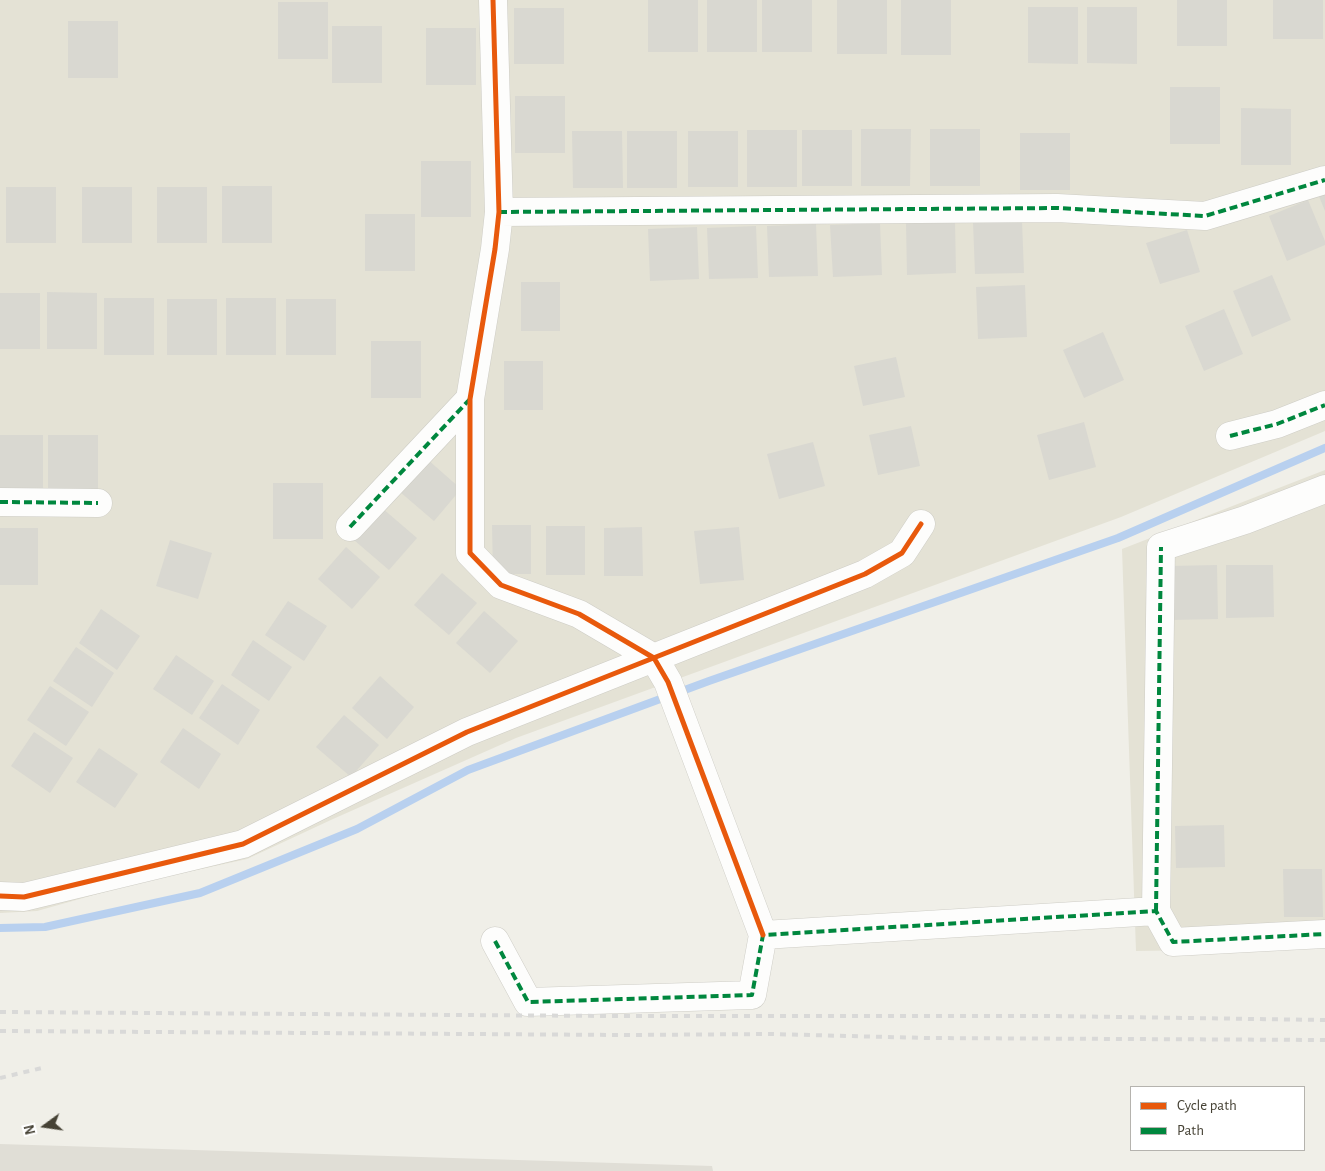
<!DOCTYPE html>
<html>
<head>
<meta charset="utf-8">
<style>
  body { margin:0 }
  #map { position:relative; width:1325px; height:1171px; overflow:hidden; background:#f0efe8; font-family:"Alegreya Sans",sans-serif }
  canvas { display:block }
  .legend { position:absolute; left:1130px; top:1086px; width:175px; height:65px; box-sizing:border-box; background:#fff; border:1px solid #b5b3ae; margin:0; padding:6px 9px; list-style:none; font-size:15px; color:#464235 }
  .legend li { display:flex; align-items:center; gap:10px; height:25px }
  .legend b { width:25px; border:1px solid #b5b3ae }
  .north { position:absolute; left:20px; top:1101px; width:50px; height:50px; -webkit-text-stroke:4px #fff; paint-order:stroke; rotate:256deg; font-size:14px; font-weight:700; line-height:20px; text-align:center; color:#464235 }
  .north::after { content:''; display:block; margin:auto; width:18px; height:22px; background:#464235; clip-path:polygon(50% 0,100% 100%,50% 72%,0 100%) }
</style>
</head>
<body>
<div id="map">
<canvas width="1325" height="1171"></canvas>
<ul class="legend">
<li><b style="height:6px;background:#e8590c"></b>Cycle path</li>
<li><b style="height:6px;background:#00873e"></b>Path</li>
</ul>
<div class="north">N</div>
</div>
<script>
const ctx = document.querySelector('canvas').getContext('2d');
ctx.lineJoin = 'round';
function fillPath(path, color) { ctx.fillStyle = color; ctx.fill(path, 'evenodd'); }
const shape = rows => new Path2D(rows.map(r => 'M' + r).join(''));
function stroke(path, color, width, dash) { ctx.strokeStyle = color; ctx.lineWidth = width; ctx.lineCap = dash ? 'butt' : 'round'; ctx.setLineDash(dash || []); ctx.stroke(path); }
fillPath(shape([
  [0,0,1325,0,1325,431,1121,517,516,738,333,819,247,859,133,884,37,911,0,913],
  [1325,470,1325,948,1136,951,1122,549]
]), '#e4e2d5');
fillPath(shape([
  [0,1144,712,1166,713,1171,0,1171]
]), '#e0ded6');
stroke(shape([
  [0,928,45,927,200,893,357,829,468,770,709,681,1118,538,1325,448]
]), '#b8d0ef', 8);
fillPath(shape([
  [648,0,698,0,698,52,648,52],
  [707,0,757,0,757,52,707,52],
  [762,0,812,0,812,52,762,52],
  [837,0,887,0,887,54,837,54],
  [901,0,951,0,951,55,901,55],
  [1177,0,1227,0,1227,46,1177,46],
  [1273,0,1323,0,1323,39,1273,39],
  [278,2,328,2,328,59,278,59],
  [1028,7,1078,7,1078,64,1028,63],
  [1087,7,1137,7,1137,64,1087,63],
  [514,8,564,8,564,64,514,64],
  [68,21,118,21,118,78,68,78],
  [332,26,382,26,382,83,332,83],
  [426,28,476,28,476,85,426,85],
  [1170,87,1220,87,1220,144,1170,144],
  [515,96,565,96,565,153,515,153],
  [1241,108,1291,109,1291,165,1241,165],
  [861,129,911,129,910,186,861,186],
  [930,129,980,129,980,186,930,186],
  [747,130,797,130,797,187,747,187],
  [802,130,852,130,852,186,802,186],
  [572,131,622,131,623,188,573,188],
  [627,131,677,131,677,188,627,188],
  [688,131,738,131,738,187,688,187],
  [1020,133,1070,133,1070,190,1020,190],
  [421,161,471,161,471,217,421,217],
  [222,186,272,186,272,243,222,243],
  [6,187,56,187,56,243,6,243],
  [82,187,132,187,132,243,82,243],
  [157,187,207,187,207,243,157,243],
  [1325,191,1325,211,1318,194],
  [1308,200,1325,241,1325,245,1287,261,1269,216],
  [365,214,415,214,415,271,365,271],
  [955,221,956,273,907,275,906,223],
  [1022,221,1024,273,975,274,973,222],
  [880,223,882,275,833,277,830,225],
  [816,224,818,276,769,277,767,226],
  [756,226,758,278,709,279,707,228],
  [697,227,699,279,650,281,648,229],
  [1187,230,1200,272,1160,284,1146,243],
  [1272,275,1291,320,1252,337,1233,291],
  [521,282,560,282,560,331,521,331],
  [1025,285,1027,337,978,339,976,287],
  [47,292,97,293,97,349,47,349],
  [0,293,40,293,40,349,0,349],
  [104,298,154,298,154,355,104,355],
  [226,298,276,298,276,355,226,355],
  [167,299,217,299,217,355,167,355],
  [286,299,336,299,336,355,286,355],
  [1224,309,1243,354,1204,371,1185,326],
  [1103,332,1124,380,1084,398,1063,350],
  [371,341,421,341,421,398,371,398],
  [896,357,905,397,863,406,854,366],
  [504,361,543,361,543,410,504,410],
  [1084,422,1096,467,1049,480,1037,435],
  [911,426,920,466,878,475,869,435],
  [0,435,43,435,43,491,0,491],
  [48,435,98,435,98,492,48,492],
  [813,442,825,486,779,499,767,454],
  [427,459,461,489,434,521,399,491],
  [273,483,323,483,323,539,273,539],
  [382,508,417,538,389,570,354,540],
  [492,525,531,525,531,574,493,574],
  [546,526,585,526,585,575,546,575],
  [642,527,643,576,604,576,604,528],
  [739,527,744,580,700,584,694,531],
  [0,528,38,528,38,585,0,585],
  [170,540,212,553,198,599,156,586],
  [346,547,380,577,352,609,318,579],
  [1217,565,1218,619,1171,620,1170,566],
  [1226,565,1273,565,1274,617,1226,618],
  [442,573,477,603,449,635,414,605],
  [288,601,327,626,304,661,265,635],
  [101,609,140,636,117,670,79,643],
  [484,611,518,641,490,673,456,643],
  [253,640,292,667,269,701,231,675],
  [76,647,114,673,92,707,53,681],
  [176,655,214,681,192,715,153,689],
  [380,676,414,707,387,739,352,708],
  [222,684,260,710,238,745,199,718],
  [50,686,89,712,66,746,27,720],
  [344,715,379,745,351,777,316,747],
  [183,728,221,754,199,789,160,762],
  [34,732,73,758,50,793,11,766],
  [99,748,138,774,115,808,76,782],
  [1224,825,1225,867,1176,868,1175,826],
  [1283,869,1322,869,1323,917,1284,917]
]), '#d9d8d1');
const minor = shape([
  [493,0,499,212,495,249,470,399,470,553,501,585,579,614,654,658,668,682,763,935],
  [499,212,1057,208,1205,216,1325,180],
  [1230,436,1277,424,1325,405],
  [0,502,98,503],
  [350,527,470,399],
  [0,896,24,897,243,844,467,732,865,574,902,553,921,524],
  [1156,911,1161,547,1245,520,1325,489],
  [495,941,528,1002,752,995,763,935,1156,911,1173,942,1325,934]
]);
stroke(minor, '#cecdc6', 29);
stroke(minor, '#fdfdfc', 28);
stroke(shape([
  [0,1012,610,1016,1050,1016,1325,1020],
  [0,1031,624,1035,770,1034,927,1038,1325,1040],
  [0,1078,46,1067]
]), '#d9d9d8', 4, [6, 6]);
stroke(shape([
  [499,212,1057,208,1205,216,1325,180],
  [1230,436,1277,424,1325,405],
  [0,502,98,503],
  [350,527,470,399],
  [1156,911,1161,547],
  [495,941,528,1002,752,995,763,935,1156,911,1173,942,1325,934]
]), '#00873e', 4, [8, 4]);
stroke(shape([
  [493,0,499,212,495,249,470,399,470,553,501,585,579,614,654,658,668,682,763,935],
  [0,896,24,897,243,844,467,732,865,574,902,553,921,524]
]), '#e8590c', 5);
</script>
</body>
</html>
